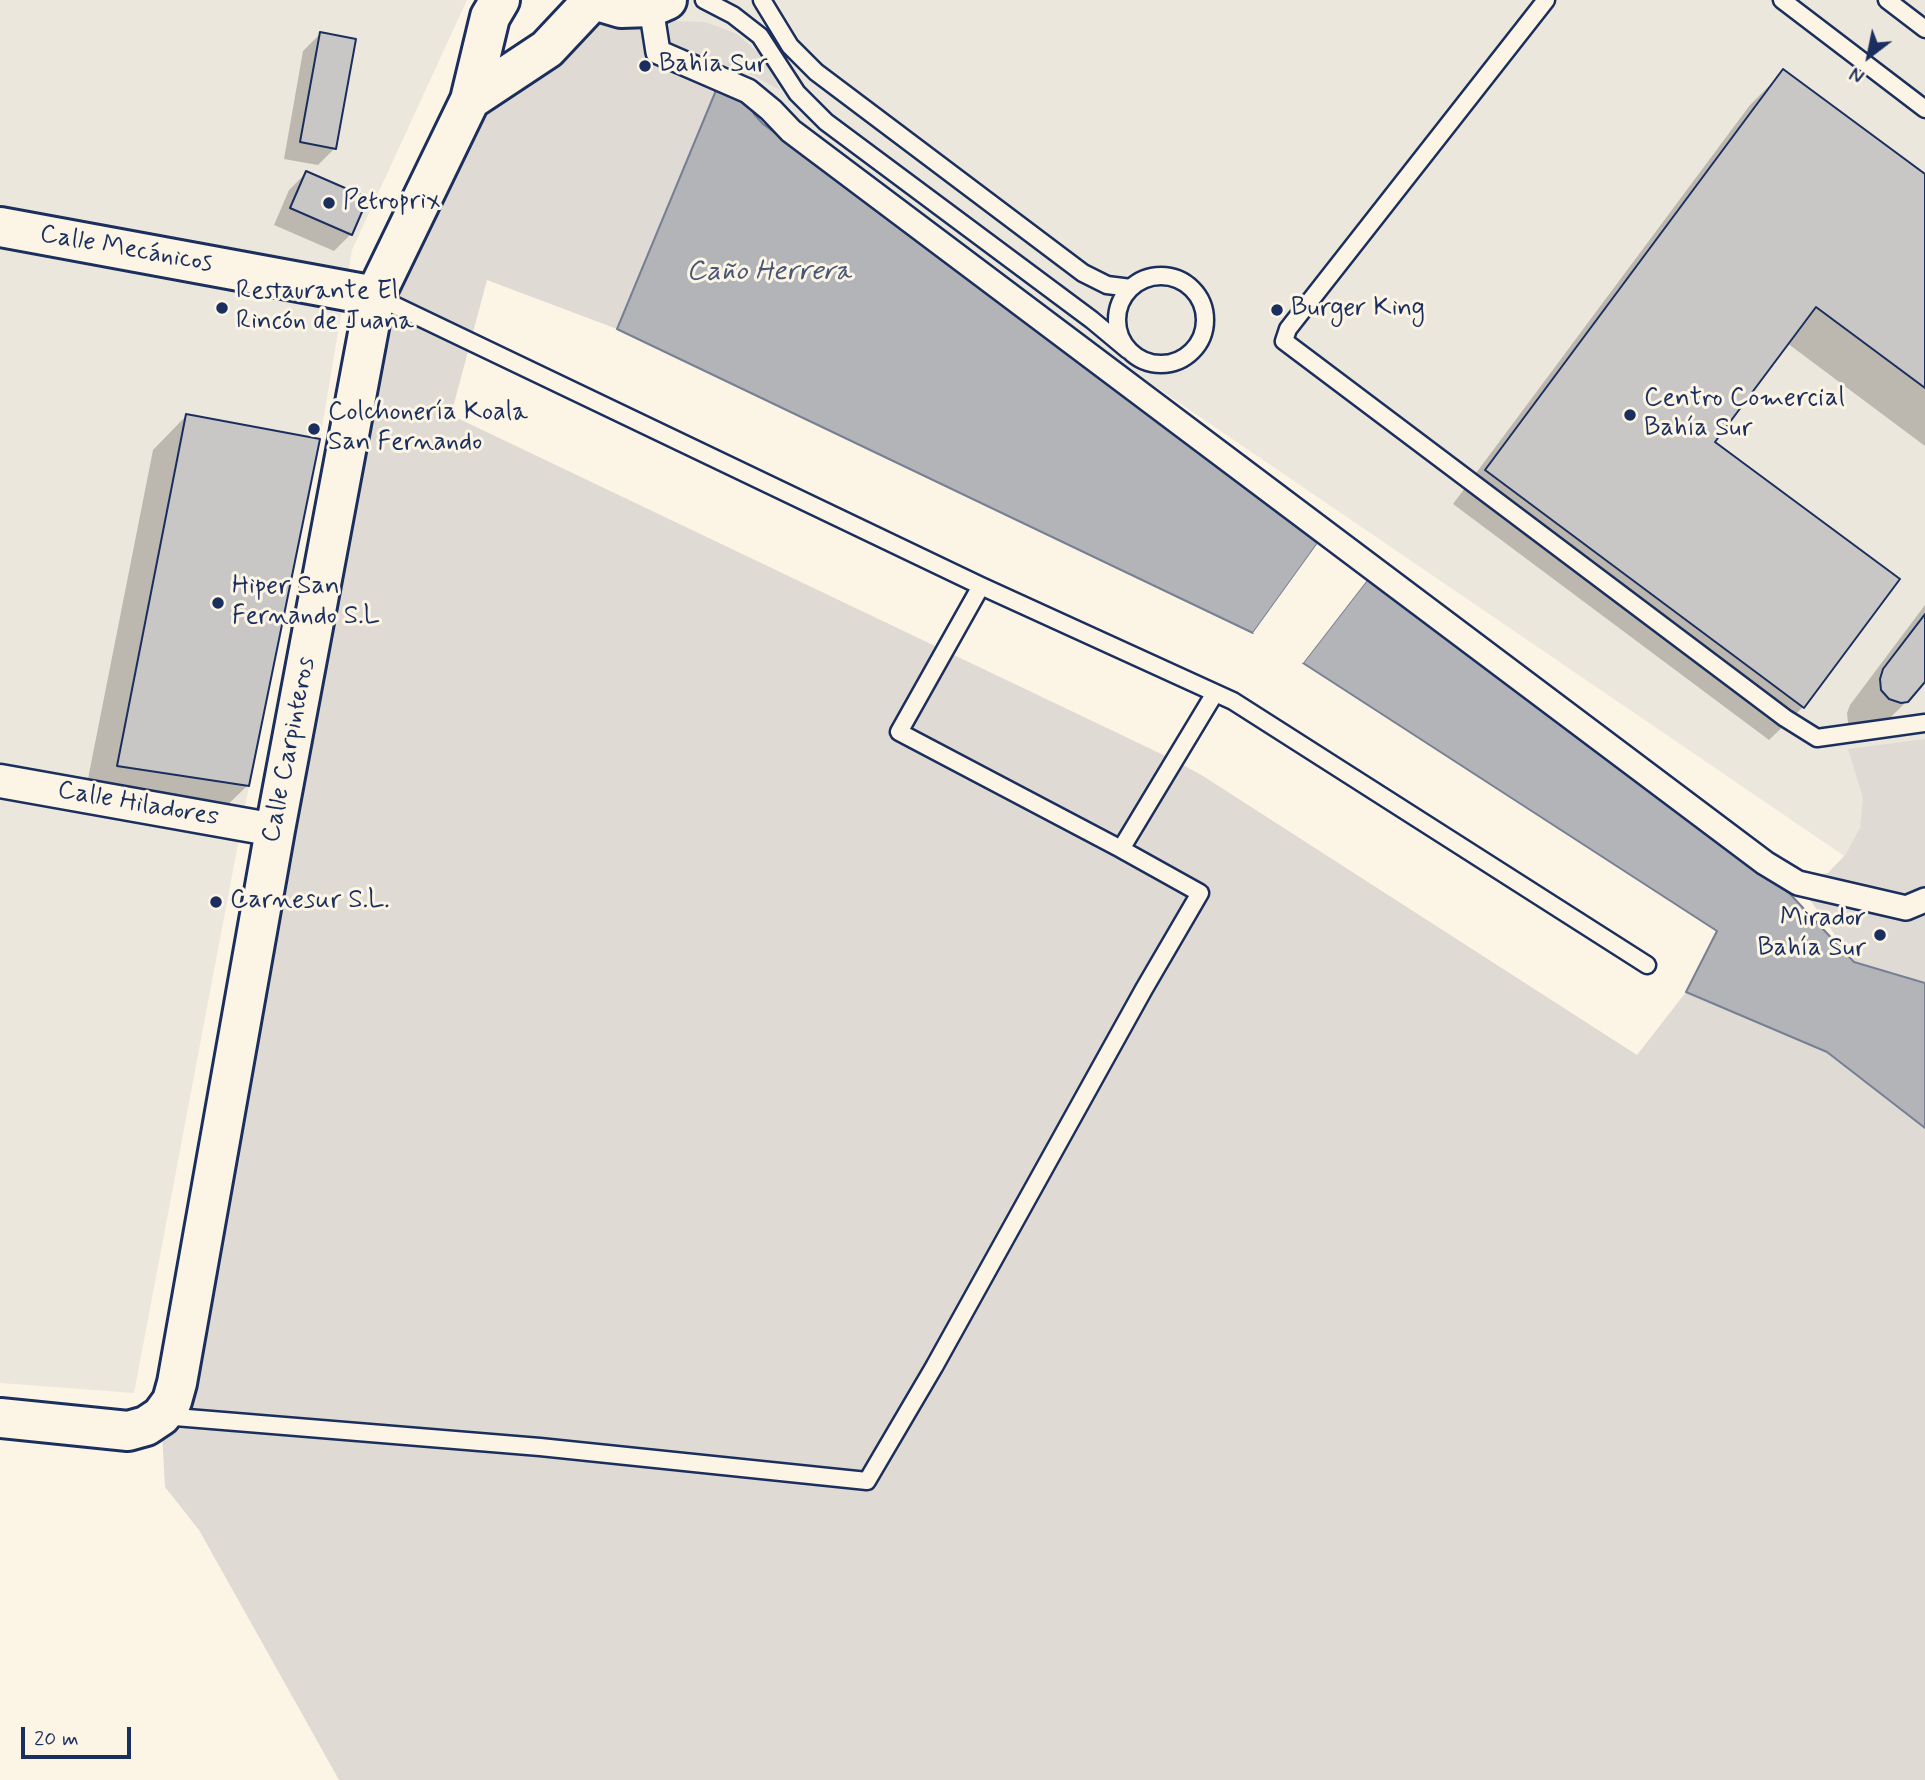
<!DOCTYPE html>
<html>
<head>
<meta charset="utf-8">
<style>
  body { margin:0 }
  #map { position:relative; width:1925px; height:1780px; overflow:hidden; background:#fcf5e5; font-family:Mynerve,sans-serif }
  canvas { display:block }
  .north { position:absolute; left:1834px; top:21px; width:70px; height:70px; -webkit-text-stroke:5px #fcf5e5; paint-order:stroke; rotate:212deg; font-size:19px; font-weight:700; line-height:28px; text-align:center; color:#1b2f5e }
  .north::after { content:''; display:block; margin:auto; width:24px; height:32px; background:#1b2f5e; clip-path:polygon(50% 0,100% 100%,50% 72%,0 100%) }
  .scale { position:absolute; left:21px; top:1727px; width:110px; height:32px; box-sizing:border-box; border:4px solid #1b2f5e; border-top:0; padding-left:9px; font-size:21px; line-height:24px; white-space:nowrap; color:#1b2f5e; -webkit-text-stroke:5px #fcf5e5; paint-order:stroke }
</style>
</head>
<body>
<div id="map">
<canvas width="1925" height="1780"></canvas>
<div class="north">N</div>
<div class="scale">20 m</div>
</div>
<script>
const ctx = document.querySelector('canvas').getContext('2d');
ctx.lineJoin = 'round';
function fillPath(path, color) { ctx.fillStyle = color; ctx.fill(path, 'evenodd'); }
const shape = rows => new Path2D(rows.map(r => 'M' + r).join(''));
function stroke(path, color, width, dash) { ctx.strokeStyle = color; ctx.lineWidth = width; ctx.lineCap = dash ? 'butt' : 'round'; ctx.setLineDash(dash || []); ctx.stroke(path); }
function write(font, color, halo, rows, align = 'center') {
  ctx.font = font + ' Mynerve,sans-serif'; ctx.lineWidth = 6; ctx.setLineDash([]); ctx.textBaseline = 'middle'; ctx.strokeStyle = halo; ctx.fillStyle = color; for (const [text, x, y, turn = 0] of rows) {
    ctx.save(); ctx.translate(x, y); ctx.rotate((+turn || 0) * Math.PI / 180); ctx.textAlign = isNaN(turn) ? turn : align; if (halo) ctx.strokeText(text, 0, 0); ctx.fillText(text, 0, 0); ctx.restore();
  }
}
fillPath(shape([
  [0,0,467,0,352,250,320,439,249,786,134,1393,0,1383],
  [588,0,1925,0,1925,911]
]), '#ece7dc');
fillPath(shape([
  [593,0,668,44,665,21,705,22,737,34,766,59,780,90,752,75,674,47,748,91,617,329,487,280,451,415,1174,760,1203,776,1637,1055,1686,992,1827,1052,1925,1128,1925,1780,339,1780,199,1530,165,1487,161,1416,375,296,470,100],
  [1925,739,1925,983,1854,962,1798,883,1802,877,1828,873,1846,854,1860,828,1863,798,1848,749]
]), '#dfdbd4');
const water = shape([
  [717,88,751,103,754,114,763,124,1320,540,1253,633,617,329,717,88],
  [1368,579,1790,894,1854,962,1925,983,1925,1128,1827,1052,1686,992,1717,931,1303,663,1368,579]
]);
fillPath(water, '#b2b4b8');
stroke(water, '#767f94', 2);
fillPath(shape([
  [1320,540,1323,542,1256,634,1253,633],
  [1366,576,1368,579,1303,663,1300,662]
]), '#fcf5e5');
fillPath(shape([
  [320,34,335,148,318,165,284,159,303,51],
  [1784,71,1925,177,1925,446,1787,343,1713,443,1803,707,1769,740,1453,504,1750,105],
  [306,173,351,234,334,251,274,225,289,190],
  [186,416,248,785,214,818,84,799,153,450],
  [1925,605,1925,680,1914,694,1873,735,1855,732,1848,723,1847,713,1850,705]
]), '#0003');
const building = shape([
  [320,32,356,39,336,149,300,142,320,32],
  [1783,69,1925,174,1925,388,1816,307,1715,442,1900,579,1804,708,1485,470,1783,69],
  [306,171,368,198,352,235,290,208,306,171],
  [186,414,320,439,249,786,117,766,186,414],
  [1925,614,1925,682,1908,702,1901,703,1889,699,1881,690,1880,679,1883,669,1925,614]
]);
fillPath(building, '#c8c7c6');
stroke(building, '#1b2f5e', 2);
const service = shape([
  [704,0,733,15,760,36,797,93,826,122,1092,320,1128,350],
  [762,0,790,46,816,72,1083,273,1107,285,1131,288],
  [1546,0,1288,329,1284,341,1785,718,1817,738,1925,723],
  [1782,0,1925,109],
  [1887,0,1925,29],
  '1117 320a44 44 0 1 1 88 0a44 44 0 1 1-88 0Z',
  [375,296,981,586,1233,701,1647,965],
  [1121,849,1215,693],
  [163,1416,540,1447,867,1481,934,1367,1144,989,1200,893,1121,849,899,732,981,586]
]);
const pedestrian = shape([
  [651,7,658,52,748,91,771,110,791,131,1765,863,1798,883,1906,908,1925,900]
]);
const minor = shape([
  [0,781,275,830]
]);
const tertiary = shape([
  [594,0,621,8,651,7,667,0],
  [470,100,547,49,593,0],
  [0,227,375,296],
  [0,1418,128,1431,146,1426,161,1416,172,1401,177,1383,275,830,375,296,470,100,490,17,500,0]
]);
stroke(service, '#1b2f5e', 21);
stroke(pedestrian, '#1b2f5e', 28);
stroke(minor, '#1b2f5e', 37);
stroke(tertiary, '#1b2f5e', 44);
stroke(service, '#fcf5e5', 16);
stroke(pedestrian, '#fcf5e5', 23);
stroke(minor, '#fcf5e5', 32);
stroke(tertiary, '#fcf5e5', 38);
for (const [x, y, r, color] of [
  [645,66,7,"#1b2f5e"],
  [329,203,7,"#1b2f5e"],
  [222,308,7,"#1b2f5e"],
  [1277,310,7,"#1b2f5e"],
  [1630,415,7,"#1b2f5e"],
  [314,429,7,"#1b2f5e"],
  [218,603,7,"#1b2f5e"],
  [216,902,7,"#1b2f5e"],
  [1880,935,7,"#1b2f5e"]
]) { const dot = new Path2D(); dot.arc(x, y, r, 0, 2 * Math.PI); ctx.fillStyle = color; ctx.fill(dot); stroke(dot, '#fcf5e5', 2.5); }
write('26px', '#1b2f5e', '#fcf5e5', [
  ["Bahía Sur",659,66],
  ["Petroprix",343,203],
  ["Restaurante El",236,293],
  ["Rincón de Juana",236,323],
  ["Burger King",1291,310],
  ["Centro Comercial",1644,400],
  ["Bahía Sur",1644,430],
  ["Colchonería Koala",328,414],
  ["San Fernando",328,444],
  ["Hiper San",232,588],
  ["Fernando S.L",232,618],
  ["Carnesur S.L.",230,902],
  ["Mirador",1866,920,"right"],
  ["Bahía Sur",1866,950,"right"]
], 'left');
write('26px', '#1b2f5e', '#fcf5e5', [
  ["Calle Mecánicos",126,250,10],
  ["Calle Carpinteros",290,750,-79],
  ["Calle Hiladores",138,805,10]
]);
write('italic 28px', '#485779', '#fcf5e5', [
  ["Caño Herrera",769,273]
]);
</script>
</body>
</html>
